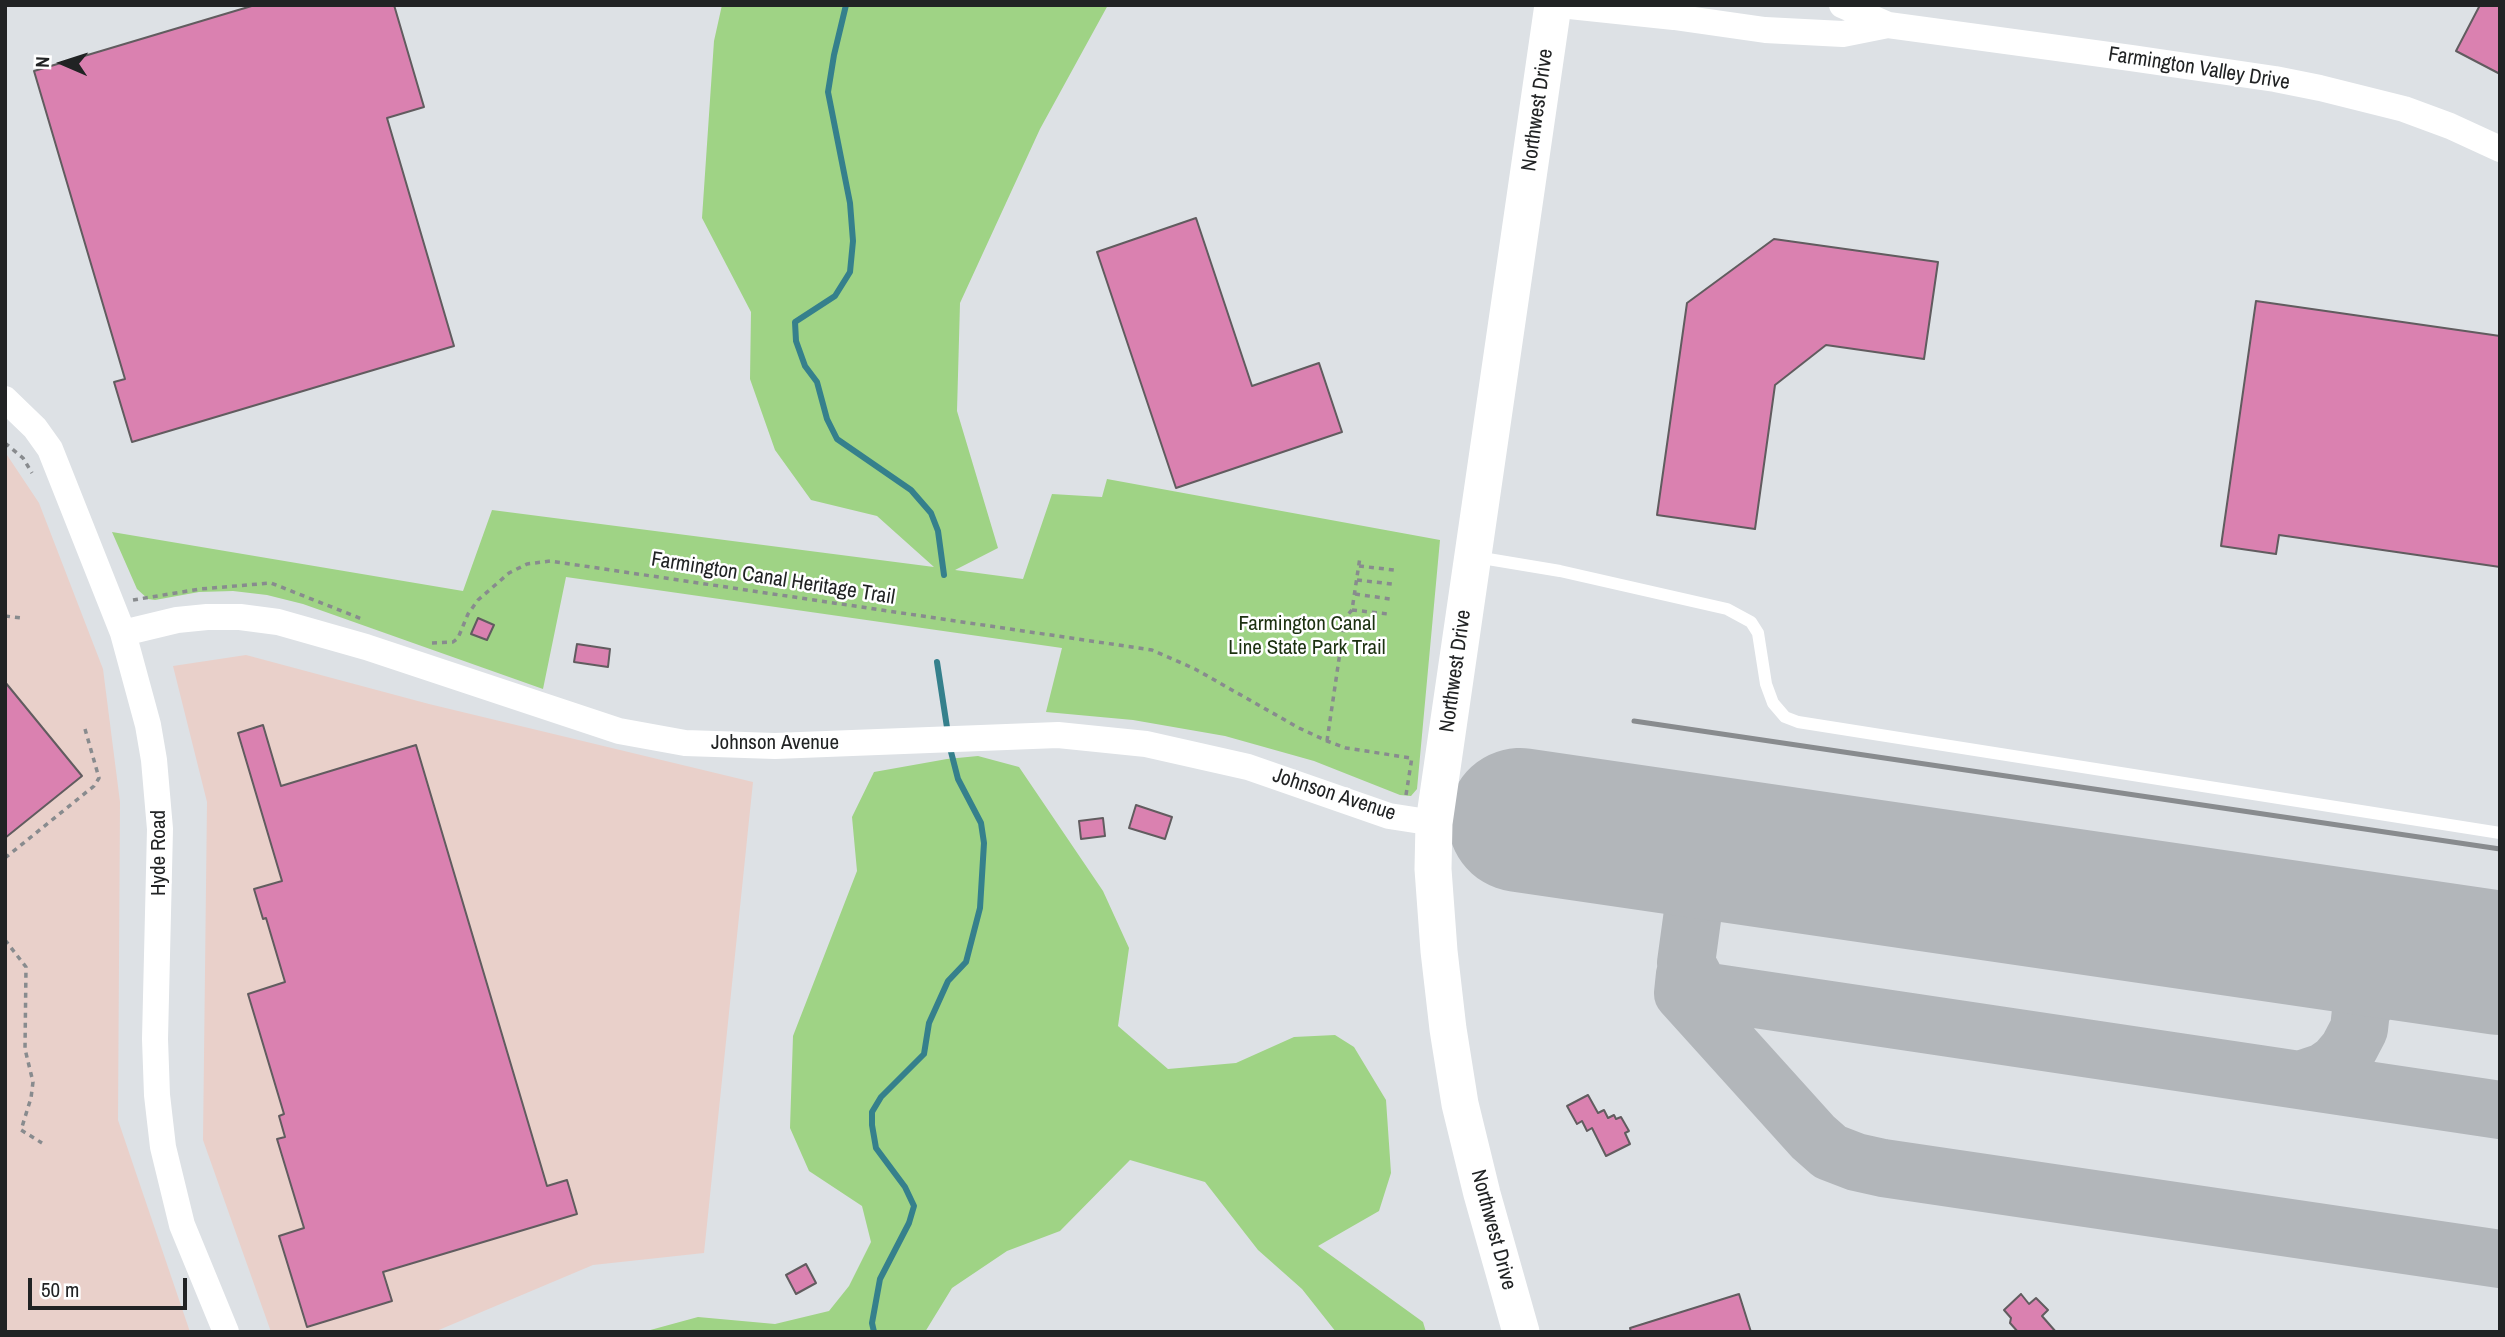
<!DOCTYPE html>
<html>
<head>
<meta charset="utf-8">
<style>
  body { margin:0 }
  #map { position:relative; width:2505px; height:1337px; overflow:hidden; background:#dde1e5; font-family:"Archivo Narrow",sans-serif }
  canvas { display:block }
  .frame { position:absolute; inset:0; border:7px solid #212324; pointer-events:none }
  .north { position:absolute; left:28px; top:28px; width:70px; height:70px; -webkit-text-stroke:5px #fff; paint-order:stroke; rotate:273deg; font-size:19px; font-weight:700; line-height:28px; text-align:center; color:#212324 }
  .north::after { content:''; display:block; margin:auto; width:24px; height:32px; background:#212324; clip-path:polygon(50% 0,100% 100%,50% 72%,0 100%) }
  .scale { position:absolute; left:28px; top:1278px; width:159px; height:32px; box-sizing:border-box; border:4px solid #212324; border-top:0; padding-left:9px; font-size:21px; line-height:24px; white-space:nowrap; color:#212324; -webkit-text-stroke:5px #fff; paint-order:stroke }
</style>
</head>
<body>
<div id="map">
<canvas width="2505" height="1337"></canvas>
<div class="frame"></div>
<div class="north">N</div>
<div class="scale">50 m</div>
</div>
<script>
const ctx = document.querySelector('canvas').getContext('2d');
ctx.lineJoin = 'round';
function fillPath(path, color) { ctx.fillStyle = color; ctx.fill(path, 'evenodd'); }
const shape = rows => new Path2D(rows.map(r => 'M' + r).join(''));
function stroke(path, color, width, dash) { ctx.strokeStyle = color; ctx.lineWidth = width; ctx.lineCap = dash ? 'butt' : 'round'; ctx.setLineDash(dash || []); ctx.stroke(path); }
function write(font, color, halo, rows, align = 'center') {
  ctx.font = font + ' "Archivo Narrow",sans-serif'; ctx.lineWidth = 5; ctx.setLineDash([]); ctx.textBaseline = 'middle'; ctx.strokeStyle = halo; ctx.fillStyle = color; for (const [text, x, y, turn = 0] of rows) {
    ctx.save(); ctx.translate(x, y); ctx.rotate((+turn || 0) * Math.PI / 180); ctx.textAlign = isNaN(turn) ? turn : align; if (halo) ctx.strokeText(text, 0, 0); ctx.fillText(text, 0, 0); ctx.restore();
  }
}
fillPath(shape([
  [5,452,39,503,103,669,120,802,118,1120,190,1332,5,1332],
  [246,655,429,704,753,782,704,1253,593,1265,434,1332,271,1332,203,1140,207,802,173,666]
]), '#e9d0ca');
fillPath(shape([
  [722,5,1108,5,1040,129,960,303,957,411,998,548,955,570,1023,579,1052,494,1102,497,1107,479,1440,540,1417,789,1411,796,1400,795,1314,761,1225,736,1133,720,1046,712,1062,648,566,577,543,689,303,604,267,595,233,591,199,592,155,600,148,599,137,589,112,532,463,591,492,510,934,567,877,516,811,500,775,450,750,379,751,312,702,218,714,41],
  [978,756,1019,767,1103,891,1129,948,1118,1026,1168,1069,1236,1063,1294,1037,1335,1035,1354,1047,1386,1100,1391,1173,1379,1211,1318,1246,1423,1322,1426,1332,1336,1332,1302,1289,1258,1250,1205,1182,1130,1160,1060,1231,1007,1251,952,1288,925,1332,643,1332,698,1317,775,1324,829,1311,849,1286,871,1242,862,1206,809,1171,790,1128,793,1036,857,871,852,817,874,772,947,759]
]), '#9fd385');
stroke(shape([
  [846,5,834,55,828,92,850,203,853,241,850,272,835,296,795,322,796,341,805,366,817,382,827,419,837,439,911,490,931,513,938,531,944,575],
  [937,662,948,734],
  [874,1332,872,1323,880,1279,909,1223,914,1206,905,1187,876,1148,872,1125,872,1112,881,1097,924,1054,929,1023,948,981,966,962,980,908,984,843,981,823,958,779,949,744]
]), '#35808c', 6);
stroke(shape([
  [1702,846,1686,963,1699,987,1709,992,2500,1110],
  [2300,934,2322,942,2337,952,2356,978,2362,1001,2359,1029,2348,1050,2337,1063,2324,1072,2300,1080],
  [1685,974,1683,993,1813,1137,1830,1152,1856,1162,1883,1168,2500,1259],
  [2362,1010,2375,985,2384,976,2408,961,2433,953]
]), '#b2b6ba', 58);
stroke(shape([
  [1520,820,2500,963]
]), '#b2b6ba', 144);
const building = shape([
  [255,5,394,5,424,107,387,118,454,346,132,442,114,382,125,379,34,71,255,5],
  [2480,5,2500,5,2500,74,2456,51,2480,5],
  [1196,218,1252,386,1319,363,1342,432,1176,488,1097,252,1196,218],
  [1774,239,1938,262,1924,359,1826,345,1775,385,1755,529,1657,515,1687,303,1774,239],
  [2256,301,2500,336,2500,567,2279,535,2276,554,2221,546,2256,301],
  [478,618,494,625,487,640,471,634,478,618],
  [577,644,610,649,608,667,574,662,577,644],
  [5,682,82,776,5,838,5,682],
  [263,725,281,786,416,745,547,1186,567,1180,577,1214,383,1272,392,1301,307,1327,279,1236,304,1228,277,1139,285,1137,279,1116,284,1114,248,994,285,982,266,918,263,919,254,889,282,881,238,733,263,725],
  [1136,805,1172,817,1165,839,1129,828,1136,805],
  [1103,818,1105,836,1081,839,1079,821,1103,818],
  [1588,1095,1598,1113,1604,1110,1608,1118,1614,1115,1616,1119,1621,1117,1629,1131,1625,1133,1630,1144,1606,1156,1592,1128,1587,1131,1582,1121,1577,1124,1567,1106,1588,1095],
  [806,1264,816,1283,796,1294,786,1275,806,1264],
  [1739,1294,1751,1332,1631,1332,1630,1328,1739,1294],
  [2021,1294,2029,1304,2036,1298,2048,1310,2042,1316,2056,1332,2018,1332,2010,1323,2011,1318,2004,1310,2021,1294]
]);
fillPath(building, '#da81b0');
stroke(building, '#615c5f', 2);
stroke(shape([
  [5,443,23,458,32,473],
  [1359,566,1394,570],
  [1357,580,1392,584],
  [1355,594,1390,599],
  [133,600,200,589,271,583,362,619],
  [1352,610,1388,614],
  [5,616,21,618],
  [432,643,453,642,458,638,468,614,478,600,509,573,527,564,550,561,1152,650,1195,669,1299,728,1327,741,1346,748,1411,758],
  [1327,741,1345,618,1352,610,1360,557],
  [1406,795,1412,757],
  [5,858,94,786,99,778,85,729],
  [5,940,26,967,25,1049,33,1082,31,1098,21,1130,42,1143]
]), '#888b8e', 3.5, [5, 5]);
stroke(shape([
  [1476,557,1560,571,1727,609,1751,622,1758,633,1766,684,1773,703,1785,717,1798,722,2500,833]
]), '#fff', 12);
stroke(shape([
  [1560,5,1674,17,1765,30,1843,34,1888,25],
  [1842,5,1888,25,2131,58,2275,79,2320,88,2404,109,2450,126,2500,149],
  [5,399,35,428,50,449,123,633,148,725,154,760,160,829,155,1039,157,1095,163,1147,182,1225,226,1332],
  [123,633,177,620,207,617,240,617,278,622,366,647,619,731,685,743,775,746,1058,735,1146,744,1248,767,1389,816,1434,823]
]), '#fff', 26);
stroke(shape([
  [1521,1332,1482,1194,1460,1104,1448,1029,1439,951,1433,869,1434,823,1553,5]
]), '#fff', 37);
stroke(shape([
  [1634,721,2500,849]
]), '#888b8e', 5);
write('21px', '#212324', '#fff', [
  ["Farmington Valley Drive",2199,69,9],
  ["Northwest Drive",1538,110,-82],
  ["Farmington Canal Heritage Trail",773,579,9],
  ["Northwest Drive",1456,671,-82],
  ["Johnson Avenue",775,743],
  ["Johnson Avenue",1334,795,18],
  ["Hyde Road",159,853,-90],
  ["Northwest Drive",1493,1230,75]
]);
write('21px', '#1c3110', '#fff', [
  ["Farmington Canal",1307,624],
  ["Line State Park Trail",1307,648]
]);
</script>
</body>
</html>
